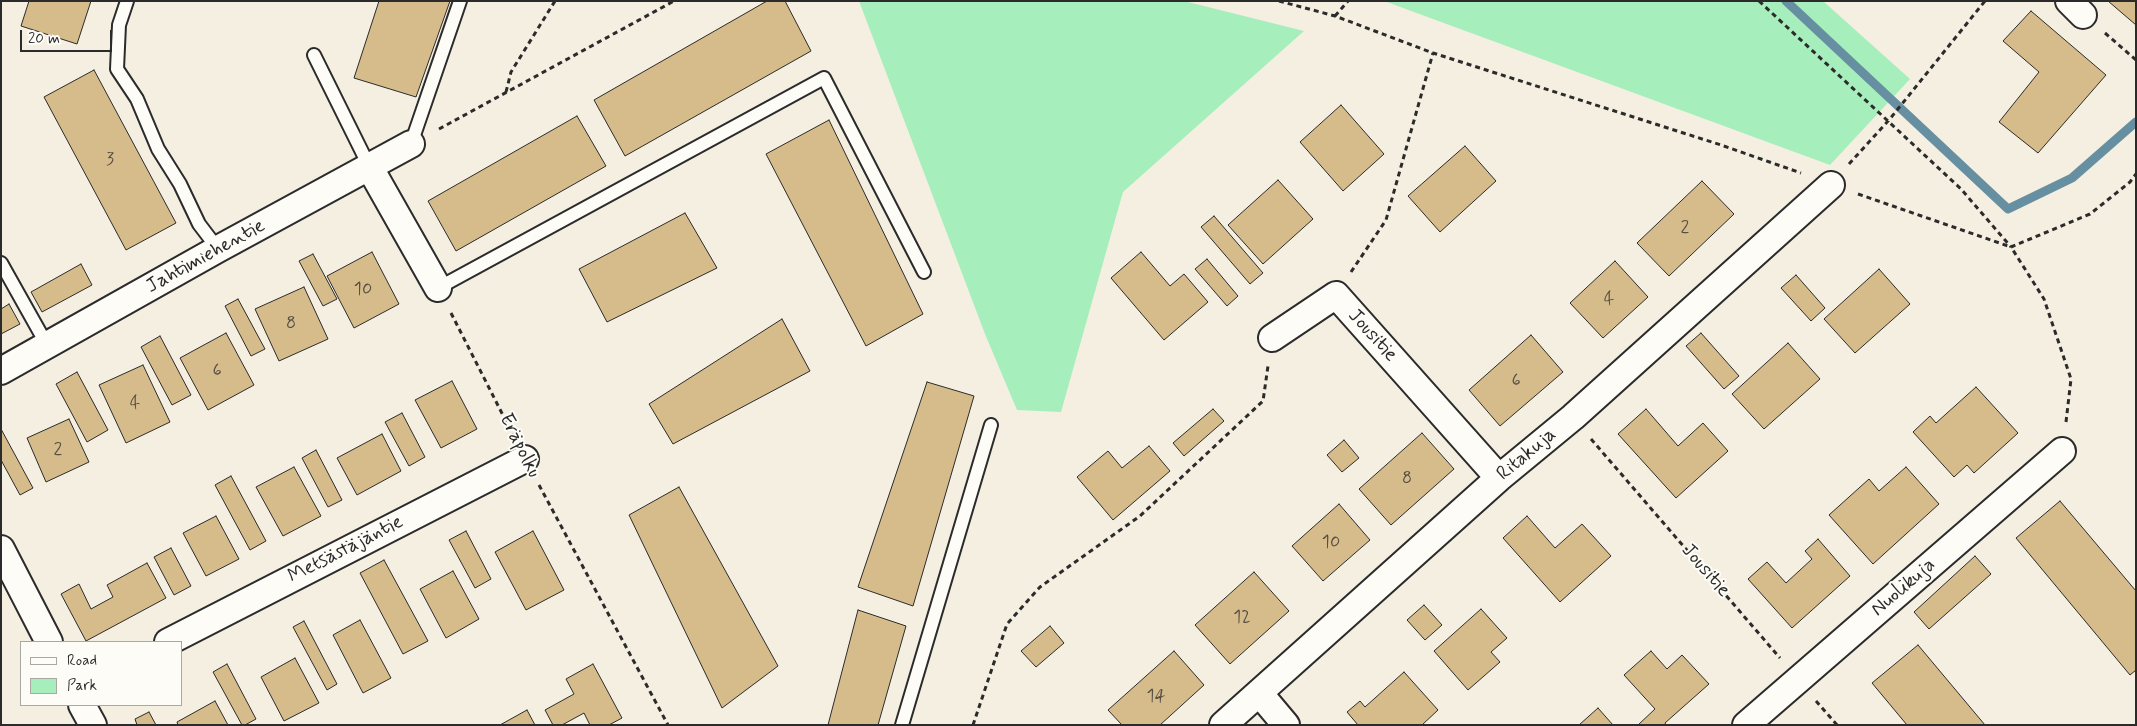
<!DOCTYPE html>
<html>
<head>
<meta charset="utf-8">
<style>
  body { margin:0 }
  #map { position:relative; width:2137px; height:726px; overflow:hidden; background:#f5efe1; font-family:Mynerve,sans-serif }
  canvas { display:block }
  .frame { position:absolute; inset:0; border:2px solid #2b2b2b; pointer-events:none }
  .legend { position:absolute; left:20px; top:641px; width:162px; height:65px; box-sizing:border-box; background:#fdfcf7; border:1px solid #a9a8a5; margin:0; padding:6px 9px; list-style:none; font-size:15px; color:#2b2b2b }
  .legend li { display:flex; align-items:center; gap:10px; height:25px }
  .legend b { width:25px; border:1px solid #a9a8a5 }
  .scale { position:absolute; left:20px; top:30px; width:92px; height:22px; box-sizing:border-box; border:2px solid #2b2b2b; border-top:0; padding-left:6px; font-size:15px; line-height:18px; white-space:nowrap; color:#2b2b2b; -webkit-text-stroke:4px #fdfcf7; paint-order:stroke }
</style>
</head>
<body>
<div id="map">
<canvas width="2137" height="726"></canvas>
<div class="frame"></div>
<ul class="legend">
<li><b style="height:6px;background:#fdfcf7"></b>Road</li>
<li><b style="height:14px;background:#a6eebb"></b>Park</li>
</ul>
<div class="scale">20 m</div>
</div>
<script>
const ctx = document.querySelector('canvas').getContext('2d');
ctx.lineJoin = 'round';
function fillPath(path, color) { ctx.fillStyle = color; ctx.fill(path, 'evenodd'); }
const shape = rows => new Path2D(rows.map(r => 'M' + r).join(''));
function stroke(path, color, width, dash) { ctx.strokeStyle = color; ctx.lineWidth = width; ctx.lineCap = dash ? 'butt' : 'round'; ctx.setLineDash(dash || []); ctx.stroke(path); }
function write(font, color, halo, rows, align = 'center') {
  ctx.font = font + ' Mynerve,sans-serif'; ctx.lineWidth = 4; ctx.setLineDash([]); ctx.textBaseline = 'middle'; ctx.strokeStyle = halo; ctx.fillStyle = color; for (const [text, x, y, turn = 0] of rows) {
    ctx.save(); ctx.translate(x, y); ctx.rotate((+turn || 0) * Math.PI / 180); ctx.textAlign = isNaN(turn) ? turn : align; if (halo) ctx.strokeText(text, 0, 0); ctx.fillText(text, 0, 0); ctx.restore();
  }
}
fillPath(shape([
  [859,1,1184,1,1304,31,1123,192,1061,412,1017,410,985,334],
  [1384,1,1823,1,1910,79,1830,165]
]), '#a6eebb');
stroke(shape([
  [1786,1,2008,209,2072,178,2136,122]
]), '#6690a1', 9);
const building = shape([
  [29,1,91,1,77,44,21,26,29,1],
  [379,1,450,1,416,97,354,78,379,1],
  [767,1,785,1,811,51,625,156,594,100,767,1],
  [2108,1,2136,1,2136,25,2108,1],
  [2031,11,2106,75,2038,153,1999,122,2039,72,2003,41,2031,11],
  [94,70,176,223,126,250,44,97,94,70],
  [1341,105,1384,154,1343,191,1300,142,1341,105],
  [577,116,606,166,456,251,428,201,577,116],
  [829,120,923,314,866,346,766,154,829,120],
  [1465,146,1496,181,1440,232,1408,196,1465,146],
  [1278,180,1313,219,1263,264,1228,225,1278,180],
  [1702,181,1734,214,1669,276,1637,243,1702,181],
  [685,213,717,268,607,322,579,269,685,213],
  [1214,216,1263,273,1250,284,1201,227,1214,216],
  [372,252,399,304,354,328,327,276,372,252],
  [1141,252,1170,286,1184,274,1208,302,1164,340,1111,278,1141,252],
  [313,254,337,299,323,306,299,261,313,254],
  [1207,259,1238,296,1227,306,1195,269,1207,259],
  [1615,261,1648,297,1603,338,1570,303,1615,261],
  [81,264,92,285,42,312,31,292,81,264],
  [1879,269,1910,304,1855,353,1824,319,1879,269],
  [1796,275,1825,308,1811,321,1781,288,1796,275],
  [304,287,328,339,279,361,255,309,304,287],
  [238,299,265,349,251,356,225,306,238,299],
  [9,304,20,324,1,334,1,309,9,304],
  [782,319,810,371,673,444,649,404,782,319],
  [226,333,254,385,208,410,180,358,226,333],
  [1701,333,1739,376,1724,389,1686,346,1701,333],
  [1531,335,1563,372,1500,426,1469,390,1531,335],
  [160,336,191,395,172,405,141,347,160,336],
  [1788,343,1820,379,1764,429,1732,394,1788,343],
  [143,365,170,422,126,443,99,385,143,365],
  [77,372,108,430,87,442,56,384,77,372],
  [452,381,477,429,441,448,415,400,452,381],
  [927,382,974,396,913,606,858,587,927,382],
  [1976,387,2018,433,1974,473,1967,465,1954,477,1913,432,1930,416,1936,423,1976,387],
  [1213,409,1224,421,1184,456,1173,443,1213,409],
  [1646,409,1678,446,1703,423,1728,451,1676,498,1618,434,1646,409],
  [402,413,425,457,409,466,385,422,402,413],
  [69,419,89,462,46,482,27,438,69,419],
  [1,429,33,488,20,495,1,460,1,429],
  [1422,433,1454,469,1391,525,1359,489,1422,433],
  [382,434,401,471,357,495,337,458,382,434],
  [1344,440,1359,458,1342,472,1327,455,1344,440],
  [1149,446,1170,471,1113,520,1077,477,1108,451,1122,468,1149,446],
  [316,450,342,500,328,507,302,458,316,450],
  [294,467,321,516,283,536,256,487,294,467],
  [1906,467,1939,504,1873,564,1829,515,1869,479,1879,491,1906,467],
  [231,476,266,541,250,550,215,485,231,476],
  [679,487,778,666,722,708,629,515,679,487],
  [2060,501,2136,591,2136,670,2130,675,2016,538,2060,501],
  [1339,504,1370,540,1323,581,1292,546,1339,504],
  [216,516,239,559,206,576,183,533,216,516],
  [1527,516,1555,548,1582,524,1611,556,1560,602,1503,538,1527,516],
  [466,531,491,579,475,588,449,540,466,531],
  [533,531,564,590,526,610,495,552,533,531],
  [1818,539,1850,576,1792,628,1748,579,1767,562,1786,583,1812,559,1805,551,1818,539],
  [171,548,191,586,174,595,154,557,171,548],
  [1975,556,1991,574,1929,629,1914,612,1975,556],
  [384,560,428,641,403,654,360,573,384,560],
  [147,563,166,598,86,641,61,594,79,584,91,609,113,597,107,585,147,563],
  [453,571,479,619,446,638,420,589,453,571],
  [1254,572,1289,611,1230,664,1195,625,1254,572],
  [1424,605,1442,625,1425,640,1407,620,1424,605],
  [1481,609,1507,638,1491,652,1500,662,1468,690,1434,651,1481,609],
  [858,610,906,626,878,725,828,725,858,610],
  [360,620,391,678,363,693,333,635,360,620],
  [304,621,337,684,327,690,293,627,304,621],
  [1050,626,1064,643,1036,667,1021,651,1050,626],
  [1918,645,1985,725,1907,725,1872,683,1918,645],
  [1174,651,1204,685,1160,725,1122,725,1108,710,1174,651],
  [1651,651,1667,669,1682,655,1709,684,1665,723,1666,725,1638,725,1655,709,1624,675,1651,651],
  [295,658,319,703,284,721,261,677,295,658],
  [227,664,256,719,245,725,242,725,213,672,227,664],
  [593,664,622,718,609,725,590,725,584,713,562,725,553,725,545,710,574,694,566,679,593,664],
  [1404,672,1438,710,1422,725,1358,725,1347,712,1360,701,1365,707,1404,672],
  [215,701,228,725,178,725,177,722,215,701],
  [1598,708,1613,725,1579,725,1598,708],
  [527,710,535,725,500,725,527,710],
  [149,712,156,725,137,725,135,719,149,712]
]);
fillPath(building, '#d6bb8b');
stroke(building, '#2b2b2b', 1);
const service = shape([
  [127,1,119,25,117,69,137,99,158,149,180,184,199,224,218,249],
  [314,55,370,168],
  [411,144,460,1],
  [1,263,47,345],
  [438,288,824,78,924,272],
  [902,725,991,425]
]);
const minor = shape([
  [2069,1,2083,15],
  [370,168,438,288],
  [1272,338,1336,295,1499,478],
  [1,371,218,249,411,144],
  [1,549,49,642],
  [168,642,525,459],
  [1260,694,1286,725],
  [82,705,93,725],
  [1223,725,1499,478,1573,417,1831,185],
  [1746,725,2062,451]
]);
stroke(service, '#2b2b2b', 16);
stroke(minor, '#2b2b2b', 30);
stroke(shape([
  [1279,1,1335,16,1433,53,1721,145,1801,173],
  [1759,1,1961,189,2011,247],
  [1335,16,1348,1],
  [2105,33,2136,60],
  [506,92,511,72,555,1],
  [439,129,674,1],
  [1849,164,1889,120,1985,1],
  [1858,194,2011,247],
  [1351,272,1386,220,1433,53],
  [451,313,513,435],
  [2066,422,2071,379,2044,299,2011,247,2090,214,2130,182,2136,174],
  [1591,439,1780,658],
  [539,485,668,725],
  [1816,701,1837,725],
  [973,725,1007,624,1040,587,1140,516,1263,401,1268,366]
]), '#2b2b2b', 3, [5, 4]);
stroke(service, '#fdfcf7', 12);
stroke(minor, '#fdfcf7', 26);
write('18px', '#564f43', null, [
  ["3",110,160],
  ["2",1685,228],
  ["10",363,290],
  ["4",1609,300],
  ["8",291,324],
  ["6",217,371],
  ["6",1516,381],
  ["4",135,404],
  ["2",58,450],
  ["8",1407,479],
  ["10",1331,543],
  ["12",1242,618],
  ["14",1156,697]
]);
write('20px', '#2b2b2b', '#fdfcf7', [
  ["Jahtimiehentie",206,257,-29],
  ["Jousitie",1372,336,48],
  ["Eräpolku",519,446,63],
  ["Ritakuja",1527,455,-40],
  ["Metsästäjäntie",346,550,-27],
  ["Jousitie",1705,571,49],
  ["Nuolikuja",1904,588,-41]
]);
</script>
</body>
</html>
